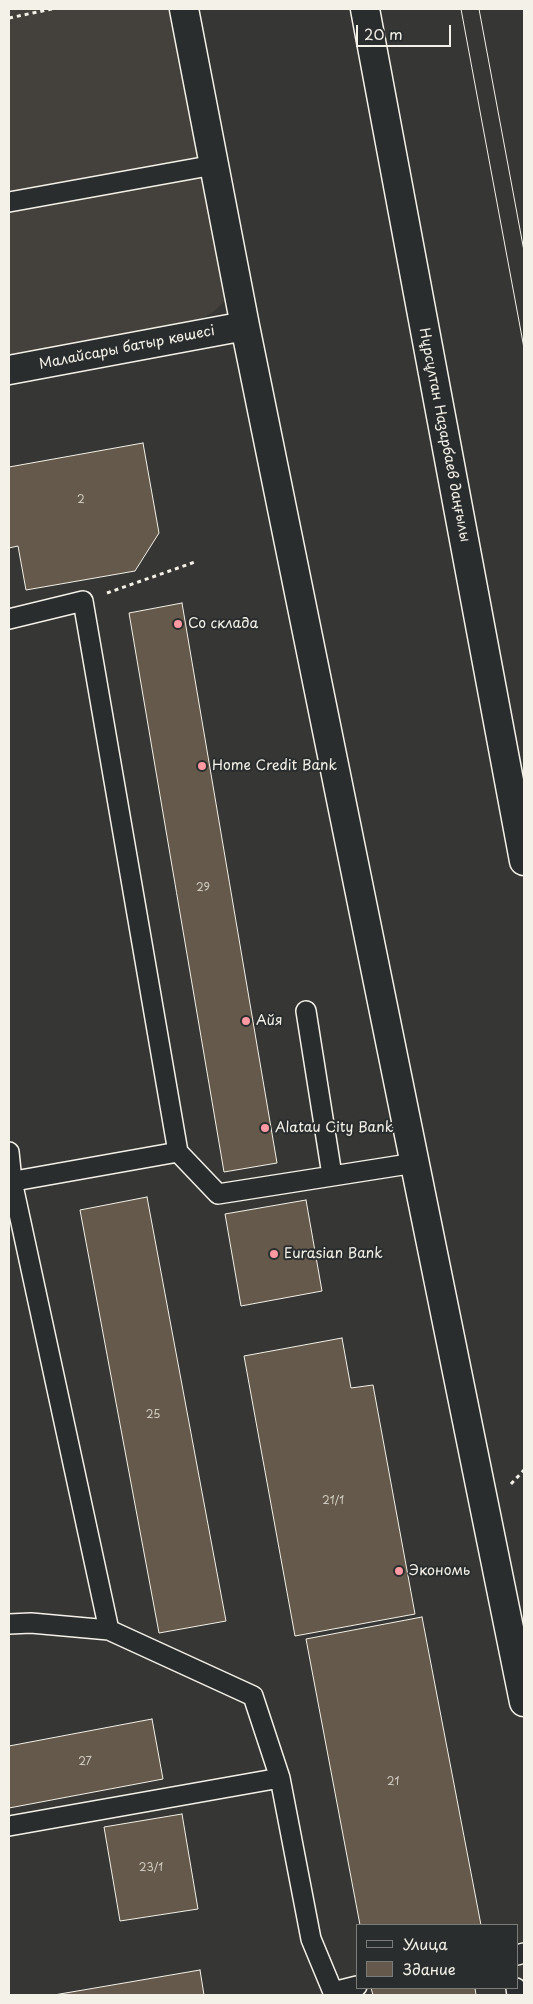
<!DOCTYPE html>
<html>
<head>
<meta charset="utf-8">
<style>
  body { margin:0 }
  #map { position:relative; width:533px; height:2004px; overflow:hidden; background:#363634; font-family:"Playpen Sans",sans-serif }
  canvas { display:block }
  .frame { position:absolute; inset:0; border:10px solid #f4f1e8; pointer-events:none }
  .legend { position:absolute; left:356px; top:1924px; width:162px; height:65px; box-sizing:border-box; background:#2a2d2e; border:1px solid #7b7b78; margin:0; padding:6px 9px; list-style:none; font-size:15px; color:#f4f1e8 }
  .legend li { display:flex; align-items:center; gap:10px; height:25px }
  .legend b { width:25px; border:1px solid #7b7b78 }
  .scale { position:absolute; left:356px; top:25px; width:95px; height:22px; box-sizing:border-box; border:2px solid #f4f1e8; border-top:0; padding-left:6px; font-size:15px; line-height:18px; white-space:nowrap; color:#f4f1e8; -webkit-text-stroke:4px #2a2d2e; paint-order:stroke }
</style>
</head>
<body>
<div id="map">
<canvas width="533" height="2004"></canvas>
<div class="frame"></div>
<ul class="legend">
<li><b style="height:6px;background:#2a2d2e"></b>Улица</li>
<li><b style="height:14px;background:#64594b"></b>Здание</li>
</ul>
<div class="scale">20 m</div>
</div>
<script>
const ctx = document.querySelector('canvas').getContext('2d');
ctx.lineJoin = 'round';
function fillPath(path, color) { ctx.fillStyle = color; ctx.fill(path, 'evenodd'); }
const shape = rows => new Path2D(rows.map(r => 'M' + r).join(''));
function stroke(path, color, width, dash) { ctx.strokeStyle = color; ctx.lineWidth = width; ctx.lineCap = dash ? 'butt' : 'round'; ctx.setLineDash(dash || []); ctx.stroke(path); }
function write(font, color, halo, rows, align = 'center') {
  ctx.font = font + ' "Playpen Sans",sans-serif'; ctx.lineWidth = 4; ctx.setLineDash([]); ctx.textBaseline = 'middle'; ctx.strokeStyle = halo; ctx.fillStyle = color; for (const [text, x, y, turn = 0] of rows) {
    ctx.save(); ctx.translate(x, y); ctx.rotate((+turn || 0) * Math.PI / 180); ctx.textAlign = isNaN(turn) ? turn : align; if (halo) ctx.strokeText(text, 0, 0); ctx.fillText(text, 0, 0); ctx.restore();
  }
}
fillPath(shape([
  [9,9,174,9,226,296,222,304,213,312,203,318,9,355]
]), '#44403b');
const building = shape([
  [143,443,159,533,135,571,26,590,18,546,9,548,9,467,143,443],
  [182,603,277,1163,224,1172,129,613,182,603],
  [147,1197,226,1621,159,1633,80,1210,147,1197],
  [306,1200,322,1291,241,1306,225,1214,306,1200],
  [342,1338,351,1388,373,1385,415,1614,295,1636,244,1356,342,1338],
  [422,1617,481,1925,360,1925,306,1639,422,1617],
  [152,1719,163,1779,9,1808,9,1746,152,1719],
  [182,1814,198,1909,120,1921,104,1827,182,1814],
  [200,1970,204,1995,54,1995,200,1970],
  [371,1988,475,1988,476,1995,373,1995,371,1988]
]);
fillPath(building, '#64594b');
stroke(building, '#f4f1e8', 1);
const lane = shape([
  [9,202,214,165],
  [9,619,83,601,178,1152],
  [306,1011,332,1175],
  [9,1152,12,1181,109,1630],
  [9,1182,178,1152,218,1194,415,1163],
  [9,1624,31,1623,109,1630,253,1696,280,1778,311,1939,333,1992,357,1986],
  [9,1826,280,1778],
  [517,1955,524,1953],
  [516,1988,517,1995]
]);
const secondary = shape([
  [184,9,245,326,524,1702],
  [9,370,245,326]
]);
const primary = shape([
  [365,9,524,861]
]);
stroke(lane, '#f4f1e8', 22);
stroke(secondary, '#f4f1e8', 31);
stroke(primary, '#f4f1e8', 31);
stroke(shape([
  [9,18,52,9],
  [107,593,195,562],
  [511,1484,524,1470]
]), '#f4f1e8', 3, [4, 4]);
stroke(lane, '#2a2d2e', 19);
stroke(secondary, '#2a2d2e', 28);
stroke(primary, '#2a2d2e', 28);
stroke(shape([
  [461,9,524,348],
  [479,9,524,251]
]), '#f4f1e8', 1);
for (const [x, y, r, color] of [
  [178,624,5,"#ff9aa2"],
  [202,766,5,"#ff9aa2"],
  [246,1021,5,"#ff9aa2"],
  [265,1128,5,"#ff9aa2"],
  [274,1254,5,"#ff9aa2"],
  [399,1571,5,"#ff9aa2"]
]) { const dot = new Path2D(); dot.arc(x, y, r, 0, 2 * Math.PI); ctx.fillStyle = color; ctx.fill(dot); stroke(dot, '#2a2d2e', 2); }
write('11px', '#d0cbc1', null, [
  ["2",81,500],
  ["29",203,888],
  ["25",153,1415],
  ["21/1",333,1501],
  ["27",85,1762],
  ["21",393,1782],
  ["23/1",151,1868]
]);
write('14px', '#f4f1e8', '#2a2d2e', [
  ["Малайсары батыр көшесі",127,348,-11],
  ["Нұрсұлтан Назарбаев даңғылы",444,435,79]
]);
write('14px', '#f4f1e8', '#2a2d2e', [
  ["Со склада",188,624],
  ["Home Credit Bank",212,766],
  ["Айя",256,1021],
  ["Alatau City Bank",275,1128],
  ["Eurasian Bank",284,1254],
  ["Экономь",409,1571]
], 'left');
</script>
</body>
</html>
